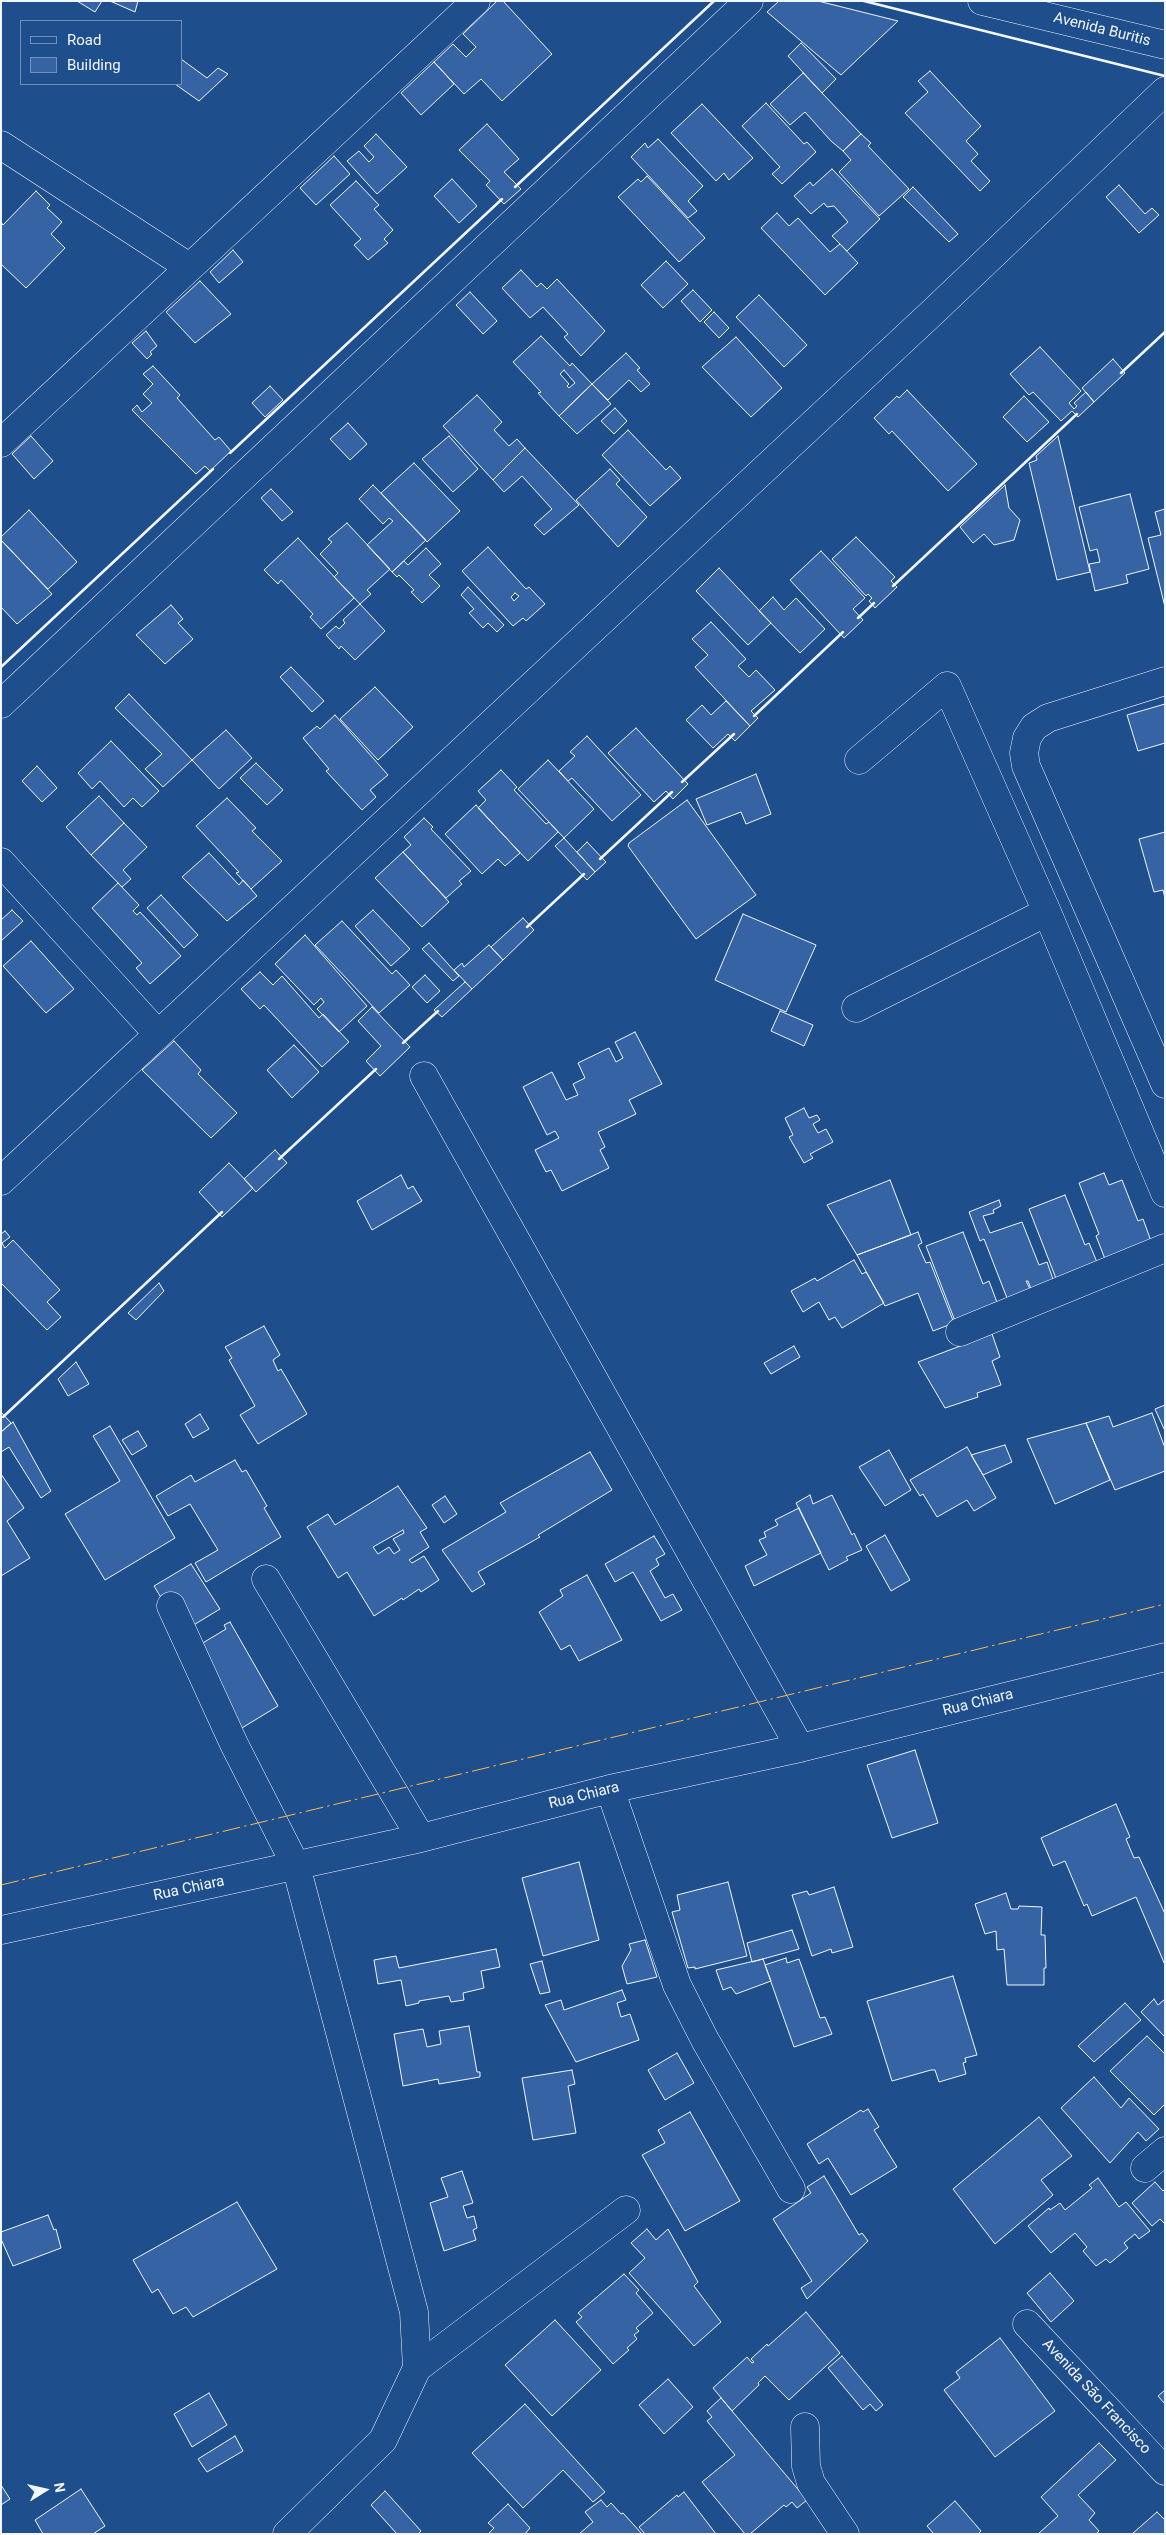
<!DOCTYPE html>
<html>
<head>
<meta charset="utf-8">
<style>
	body { margin:0 }
	#map { position:relative; width:1166px; height:2535px; overflow:hidden; background:#1f4e8c; font-family:Roboto,sans-serif }
	canvas { display:block }
	.frame { position:absolute; inset:0; border:2px solid #f2f6ff; pointer-events:none }
	.legend { position:absolute; left:20px; top:20px; width:162px; height:65px; box-sizing:border-box; background:#1f4e8c; border:1px solid #7391ba; margin:0; padding:6px 9px; list-style:none; font-size:15px; color:#f2f6ff }
	.legend li { display:flex; align-items:center; gap:10px; height:25px }
	.legend b { width:25px; border:1px solid #7391ba }
	.north { position:absolute; left:20px; top:2465px; width:50px; height:50px; -webkit-text-stroke:4px #1f4e8c; paint-order:stroke; rotate:80deg; font-size:14px; font-weight:700; line-height:20px; text-align:center; color:#f2f6ff }
	.north::after { content:''; display:block; margin:auto; width:18px; height:22px; background:#f2f6ff; clip-path:polygon(50% 0,100% 100%,50% 72%,0 100%) }
</style>
</head>
<body>
<div id="map">
<canvas width="1166" height="2535"></canvas>
<div class="frame"></div>
<ul class="legend">
<li><b style="height:6px;background:#1f4e8c"></b>Road</li>
<li><b style="height:14px;background:#3563a3"></b>Building</li>
</ul>
<div class="north">N</div>
</div>
<script>
const ctx = document.querySelector('canvas').getContext('2d');
ctx.lineJoin = 'round';
function paint(path, color) { ctx.fillStyle = color; ctx.fill(path, 'evenodd'); }
const toPath = rows => new Path2D(rows.map(r => 'M' + r).join(''));
function trace(path, color, width, dash) { ctx.strokeStyle = color; ctx.lineWidth = width; ctx.lineCap = dash ? 'butt' : 'round'; ctx.setLineDash(dash || []); ctx.stroke(path); }
function label(font, color, halo, rows, align = 'center') {
  ctx.font = font + ' Roboto,sans-serif'; ctx.lineWidth = 4; ctx.setLineDash([]); ctx.textBaseline = 'middle'; ctx.strokeStyle = halo; ctx.fillStyle = color; for (const [text, x, y, turn = 0] of rows) {
    ctx.save(); ctx.translate(x, y); ctx.rotate((+turn || 0) * Math.PI / 180); ctx.textAlign = isNaN(turn) ? turn : align; if (halo) ctx.strokeText(text, 0, 0); ctx.fillText(text, 0, 0); ctx.restore();
  }
}
const building = toPath([
	[77,1,102,1,95,12,77,1],
	[110,1,138,1,135,12,110,1],
	[497,1,503,1,552,54,502,101,481,79,464,94,434,62,453,44,466,57,476,47,463,34,497,1],
	[779,1,818,1,898,21,841,75,767,12,779,1],
	[801,43,836,79,822,93,788,56,801,43],
	[181,59,207,78,218,68,228,74,199,101,175,84,181,84,181,59],
	[434,62,454,84,421,115,401,93,434,62],
	[930,71,981,126,966,141,978,154,971,161,990,181,980,191,905,113,928,92,918,81,930,71],
	[803,73,861,134,843,151,831,141,805,112,790,125,770,104,803,73],
	[766,103,804,144,807,142,816,152,782,184,772,174,780,167,742,126,766,103],
	[702,104,753,158,729,180,724,173,716,181,671,133,702,104],
	[487,124,519,159,504,172,521,189,504,204,486,185,490,181,459,150,487,124],
	[376,134,407,167,377,194,347,161,359,151,369,162,374,157,364,146,376,134],
	[861,134,871,143,868,146,909,189,879,216,839,172,851,160,843,151,861,134],
	[658,139,703,186,688,201,697,211,688,218,631,157,645,143,648,148,658,139],
	[334,156,350,174,316,205,300,188,334,156],
	[832,169,880,219,847,251,832,236,848,222,834,206,827,207,824,203,811,214,794,196,810,182,813,186,832,169],
	[647,176,705,238,679,262,618,197,638,179,641,182,647,176],
	[452,179,477,206,459,223,434,196,452,179],
	[356,181,379,205,374,209,393,230,384,239,388,243,368,260,354,245,361,239,330,205,356,181],
	[1119,185,1145,214,1152,208,1159,215,1139,233,1106,197,1119,185],
	[913,187,958,234,949,242,903,197,913,187],
	[36,191,50,205,47,208,62,222,51,234,65,248,26,288,1,264,1,222,3,225,36,191],
	[777,213,789,226,798,218,830,252,840,244,858,263,825,295,761,228,777,213],
	[233,250,243,262,219,283,210,272,233,250],
	[666,261,688,284,663,308,641,285,666,261],
	[521,270,537,287,541,283,547,289,557,279,605,331,581,356,564,337,568,334,543,307,530,318,502,288,521,270],
	[200,281,231,314,195,343,166,312,200,281],
	[693,290,712,310,700,322,681,301,693,290],
	[470,292,497,321,483,334,456,305,470,292],
	[759,295,807,345,784,367,736,317,759,295],
	[714,312,729,328,719,338,704,322,714,312],
	[146,331,157,346,150,352,152,354,147,359,132,343,146,331],
	[541,336,570,366,572,363,592,384,559,416,538,393,541,392,513,362,541,336],
	[564,370,575,383,569,388,567,386,569,384,560,374,564,370],
	[736,337,782,388,751,417,702,367,736,337],
	[1040,347,1081,391,1069,403,1074,409,1077,406,1074,403,1086,392,1094,402,1078,417,1072,411,1061,421,1033,392,1029,395,1010,374,1040,347],
	[626,353,640,368,637,370,650,384,641,392,629,380,608,400,592,384,626,353],
	[1113,359,1125,373,1094,402,1082,388,1113,359],
	[153,366,180,395,177,398,215,440,219,437,231,451,210,471,205,466,196,474,132,410,137,405,142,412,152,403,143,394,153,384,143,374,153,366],
	[592,384,611,404,577,434,559,416,592,384],
	[270,386,283,400,265,417,252,403,270,386],
	[907,390,977,464,948,491,892,431,889,434,874,418,897,396,899,398,907,390],
	[477,395,502,422,494,430,509,446,517,439,525,448,493,480,443,426,477,395],
	[1024,396,1049,422,1027,442,1003,417,1024,396],
	[615,408,627,421,614,434,601,421,615,408],
	[348,423,367,444,350,460,330,439,348,423],
	[628,430,666,470,670,466,681,478,650,506,602,455,628,430],
	[31,436,53,461,34,479,12,454,31,436],
	[449,436,478,469,453,492,422,459,449,436],
	[1058,436,1090,572,1057,580,1029,463,1037,460,1036,456,1058,436],
	[525,448,579,505,544,535,534,525,552,509,522,476,504,492,493,480,525,448],
	[414,463,460,511,427,542,381,493,414,463],
	[610,469,620,480,616,484,647,517,618,547,576,500,610,469],
	[373,485,426,540,392,572,367,545,393,521,389,518,383,524,359,499,373,485],
	[1005,485,1009,508,1020,520,1014,540,994,545,984,534,973,543,960,527,1005,485],
	[271,489,293,512,282,521,261,498,271,489],
	[1130,494,1149,569,1126,575,1128,583,1095,591,1089,564,1100,562,1097,549,1090,551,1079,507,1130,494],
	[1165,509,1165,607,1148,538,1161,535,1155,512,1165,509],
	[29,510,77,562,48,589,1,540,1,537,29,510],
	[347,523,390,569,367,590,371,594,360,604,334,577,338,573,320,554,332,542,328,539,347,523],
	[856,537,895,577,891,581,897,587,875,608,869,601,872,598,868,594,866,596,832,559,856,537],
	[298,538,354,598,321,629,310,617,313,614,281,580,278,584,264,570,298,538],
	[1,540,52,594,17,624,1,607,1,540],
	[488,547,526,589,529,587,545,604,526,621,523,618,513,626,462,571,488,547],
	[515,593,519,596,514,601,511,597,515,593],
	[426,548,441,564,429,575,440,586,422,603,411,592,414,590,399,575,397,577,392,572,404,561,408,565,426,548],
	[821,551,865,598,853,609,863,620,844,638,790,580,821,551],
	[719,568,771,623,748,645,696,591,719,568],
	[468,587,504,625,497,632,488,623,483,628,469,613,474,609,461,595,468,587],
	[773,597,784,610,796,598,825,629,800,653,759,611,773,597],
	[360,604,385,631,355,660,341,646,339,649,326,635,336,626,339,629,345,623,343,620,360,604],
	[171,605,183,619,178,623,193,639,165,664,136,635,171,605],
	[711,622,746,659,738,666,749,677,756,670,775,690,751,711,758,718,750,726,695,667,708,655,692,639,711,622],
	[291,667,324,701,312,712,280,677,291,667],
	[375,687,413,727,378,760,340,719,375,687],
	[129,694,192,760,163,787,145,769,162,754,115,708,129,694],
	[726,701,750,726,735,741,728,734,713,748,686,720,702,705,711,715,726,701],
	[1165,704,1165,743,1138,751,1127,715,1165,704],
	[335,715,388,775,370,790,376,797,362,810,326,771,329,769,303,738,317,726,320,729,335,715],
	[636,728,688,784,673,799,666,791,654,802,608,753,636,728],
	[226,730,252,758,219,789,192,760,226,730],
	[587,736,641,795,612,821,572,778,568,781,559,771,575,756,570,752,587,736],
	[111,741,159,791,142,807,133,798,124,807,100,781,92,789,78,773,111,741],
	[548,760,594,809,564,838,518,789,548,760],
	[256,763,283,790,267,805,240,778,256,763],
	[37,766,57,788,42,802,22,781,37,766],
	[501,770,517,787,514,790,546,824,549,822,558,832,528,861,478,808,486,800,478,791,501,770],
	[756,774,771,814,746,824,741,812,707,825,696,799,756,774],
	[99,796,124,823,91,855,66,827,99,796],
	[227,798,256,828,252,831,282,861,251,889,236,873,239,872,196,826,227,798],
	[687,800,756,895,696,939,628,846,629,843,687,800],
	[476,805,520,853,505,866,498,859,482,874,445,834,476,805],
	[424,818,433,827,431,829,471,871,459,881,462,884,446,898,403,852,411,845,404,837,424,818],
	[124,823,147,847,123,870,131,879,122,887,91,855,124,823],
	[1165,832,1165,898,1163,890,1154,892,1139,839,1165,832],
	[564,838,595,872,587,880,555,846,564,838],
	[587,842,606,862,595,872,577,852,587,842],
	[403,852,449,902,422,927,375,878,403,852],
	[209,853,239,885,243,880,257,896,227,921,182,877,209,853],
	[118,883,139,905,133,911,137,915,140,912,181,956,150,984,136,968,142,963,92,908,118,883],
	[161,895,198,935,184,948,147,908,161,895],
	[12,910,23,921,1,941,1,920,12,910],
	[373,910,410,949,391,966,355,926,373,910],
	[743,914,816,945,786,1012,715,980,743,914],
	[523,918,534,930,503,960,491,947,523,918],
	[342,921,392,974,396,970,410,985,379,1013,315,945,342,921],
	[305,935,367,1006,339,1032,317,1009,324,1002,321,998,314,1005,275,964,305,935],
	[31,941,74,989,46,1013,3,966,31,941],
	[429,943,459,976,453,981,422,949,429,943],
	[489,945,503,960,472,989,454,970,462,963,464,967,489,945],
	[260,972,273,985,282,976,319,1018,323,1014,349,1042,322,1067,264,1005,260,1009,241,989,260,972],
	[425,975,440,991,427,1003,412,987,425,975],
	[465,982,472,989,442,1017,434,1010,465,982],
	[372,1007,410,1047,380,1076,366,1061,381,1046,358,1021,372,1007],
	[780,1011,813,1025,804,1046,771,1031,780,1011],
	[635,1032,662,1084,629,1100,636,1114,598,1132,605,1147,600,1150,609,1168,562,1191,551,1170,546,1172,535,1150,559,1138,555,1131,547,1135,523,1087,552,1072,566,1100,578,1095,573,1084,585,1078,578,1063,609,1048,616,1062,623,1058,615,1042,635,1032],
	[174,1041,201,1070,198,1074,237,1113,211,1138,142,1070,174,1041],
	[294,1045,319,1072,292,1098,267,1070,294,1045],
	[804,1108,809,1118,817,1115,820,1120,813,1124,818,1133,826,1129,833,1142,810,1154,813,1158,804,1163,789,1137,793,1135,785,1118,804,1108],
	[275,1150,287,1163,256,1192,244,1179,275,1150],
	[229,1163,253,1188,222,1217,199,1192,229,1163],
	[1104,1173,1109,1185,1122,1180,1138,1221,1143,1219,1151,1241,1105,1259,1096,1236,1099,1234,1079,1183,1104,1173],
	[401,1175,408,1189,413,1186,422,1201,372,1230,357,1201,401,1175],
	[890,1180,911,1235,857,1255,827,1205,890,1180],
	[1065,1195,1085,1245,1089,1243,1099,1267,1057,1281,1029,1209,1065,1195],
	[999,1200,1001,1206,993,1210,994,1213,983,1216,990,1233,1022,1222,1039,1265,1047,1262,1055,1285,1033,1294,1028,1281,1026,1281,1030,1289,1007,1298,984,1239,980,1241,969,1212,999,1200],
	[5,1231,10,1237,2,1243,3,1245,5,1248,13,1240,60,1290,47,1302,61,1317,47,1330,1,1283,1,1234,5,1231],
	[918,1232,922,1243,918,1245,926,1263,930,1262,954,1323,933,1331,918,1293,885,1306,857,1255,918,1232],
	[963,1232,983,1284,989,1281,998,1305,955,1321,926,1246,963,1232],
	[854,1260,862,1274,866,1272,884,1303,842,1328,835,1317,829,1320,819,1302,803,1312,791,1291,815,1278,817,1281,854,1260],
	[159,1283,164,1291,136,1320,128,1313,159,1283],
	[264,1326,280,1355,273,1360,276,1367,278,1371,281,1369,307,1414,258,1444,240,1415,255,1406,229,1360,232,1358,225,1347,264,1326],
	[992,1334,1000,1357,992,1361,1001,1385,977,1393,978,1397,945,1408,918,1362,992,1334],
	[794,1346,800,1357,771,1374,764,1363,794,1346],
	[76,1362,89,1384,68,1396,58,1379,76,1362],
	[1165,1405,1165,1431,1155,1409,1165,1405],
	[1,1412,11,1423,1,1432,1,1412],
	[1152,1413,1165,1448,1165,1471,1115,1490,1086,1423,1109,1416,1113,1427,1152,1413],
	[200,1414,209,1429,193,1438,185,1424,200,1414],
	[13,1422,51,1491,41,1498,9,1447,1,1452,1,1432,13,1422],
	[1086,1423,1110,1480,1055,1504,1027,1439,1086,1423],
	[110,1426,175,1538,105,1580,65,1514,120,1481,93,1436,110,1426],
	[138,1431,147,1446,132,1455,122,1440,138,1431],
	[1005,1445,1012,1462,983,1475,971,1455,1005,1445],
	[967,1447,996,1498,974,1511,967,1500,937,1517,923,1494,920,1496,910,1480,967,1447],
	[889,1450,911,1490,885,1506,859,1467,889,1450],
	[590,1452,612,1490,538,1535,540,1537,478,1572,485,1584,472,1592,442,1550,506,1512,500,1503,590,1452],
	[235,1460,242,1472,246,1470,267,1506,264,1508,281,1537,206,1582,195,1563,218,1550,190,1504,168,1516,156,1496,191,1475,195,1482,235,1460],
	[1,1474,24,1508,7,1521,30,1558,1,1576,1,1474],
	[398,1486,427,1528,420,1532,429,1547,409,1560,412,1563,424,1556,439,1580,421,1592,419,1589,403,1600,402,1598,374,1616,347,1572,338,1578,307,1527,328,1514,335,1525,398,1486],
	[403,1530,404,1533,393,1539,400,1550,394,1554,389,1547,378,1554,373,1547,403,1530],
	[810,1495,813,1504,832,1495,852,1535,854,1533,862,1550,846,1557,848,1560,829,1570,796,1503,810,1495],
	[445,1496,457,1514,444,1523,432,1505,445,1496],
	[799,1508,821,1553,754,1586,745,1566,767,1555,759,1540,766,1537,764,1532,778,1525,775,1520,799,1508],
	[885,1535,910,1580,891,1591,866,1546,885,1535],
	[654,1536,665,1554,656,1559,659,1565,650,1571,665,1598,673,1594,682,1610,661,1621,633,1572,615,1582,605,1564,654,1536],
	[191,1564,220,1609,182,1632,154,1586,191,1564],
	[587,1575,622,1640,579,1661,570,1645,561,1650,539,1612,563,1596,560,1590,587,1575],
	[230,1622,278,1706,232,1734,186,1653,226,1629,224,1625,230,1622],
	[915,1750,938,1823,892,1838,867,1765,915,1750],
	[1116,1804,1130,1837,1126,1839,1134,1858,1139,1857,1165,1914,1165,1965,1136,1897,1092,1916,1087,1904,1084,1906,1065,1861,1053,1866,1041,1838,1116,1804],
	[579,1862,599,1940,543,1956,522,1878,579,1862],
	[728,1882,747,1956,695,1969,695,1967,688,1968,672,1912,680,1910,677,1895,728,1882],
	[834,1887,853,1947,832,1953,831,1949,812,1956,792,1895,807,1891,809,1895,834,1887],
	[1006,1893,1011,1909,1018,1909,1019,1906,1042,1907,1041,1935,1045,1935,1046,1968,1044,1968,1044,1985,1007,1985,1004,1949,997,1950,996,1931,985,1934,975,1904,1006,1893],
	[792,1930,799,1949,752,1962,747,1943,792,1930],
	[645,1940,657,1977,627,1984,622,1966,631,1950,629,1944,645,1940],
	[496,1949,500,1967,481,1971,484,1988,463,1993,464,2000,451,2002,449,1996,419,2001,419,2003,406,2006,401,1980,378,1984,374,1960,396,1956,399,1968,496,1949],
	[786,1958,787,1963,799,1959,820,2018,825,2017,832,2034,794,2047,765,1965,786,1958],
	[763,1959,771,1981,736,1994,731,1987,723,1990,716,1970,763,1959],
	[542,1961,550,1992,540,1994,530,1964,542,1961],
	[953,1976,977,2055,965,2058,966,2062,963,2063,966,2074,939,2082,935,2070,931,2070,892,2081,867,2001,953,1976],
	[622,1990,626,2000,617,2003,621,2017,630,2014,639,2040,576,2062,545,2005,561,2000,564,2010,622,1990],
	[1154,1999,1158,2005,1165,1999,1165,2037,1141,2012,1154,1999],
	[1125,2003,1141,2020,1094,2062,1078,2046,1125,2003],
	[469,2026,477,2072,480,2072,480,2077,439,2084,438,2079,403,2086,394,2034,423,2029,427,2047,441,2044,439,2031,469,2026],
	[1147,2036,1165,2054,1165,2104,1154,2115,1110,2071,1147,2036],
	[677,2053,694,2083,665,2100,648,2070,677,2053],
	[572,2070,575,2084,568,2086,576,2133,533,2140,522,2078,572,2070],
	[1094,2077,1121,2108,1129,2098,1159,2129,1146,2141,1138,2132,1110,2163,1061,2108,1094,2077],
	[868,2109,879,2127,874,2130,897,2167,851,2195,828,2158,819,2164,807,2144,861,2110,863,2112,868,2109],
	[690,2112,740,2201,685,2231,642,2155,665,2143,658,2130,690,2112],
	[1039,2117,1072,2156,1041,2180,1053,2195,995,2244,953,2189,1039,2117],
	[462,2171,473,2203,463,2206,467,2218,474,2216,477,2228,473,2230,476,2240,444,2251,430,2203,448,2197,441,2178,462,2171],
	[824,2176,859,2235,862,2233,868,2241,807,2299,801,2288,812,2281,773,2219,811,2193,807,2187,824,2176],
	[1098,2178,1119,2207,1126,2202,1150,2231,1139,2239,1135,2234,1124,2243,1128,2248,1110,2263,1106,2259,1096,2266,1083,2251,1087,2247,1075,2233,1051,2253,1028,2226,1049,2208,1050,2210,1060,2203,1065,2210,1092,2188,1089,2185,1098,2178],
	[1155,2182,1163,2191,1165,2189,1165,2224,1160,2219,1152,2226,1132,2203,1155,2182],
	[237,2202,277,2269,193,2317,186,2307,173,2314,158,2289,152,2293,133,2260,237,2202],
	[48,2215,54,2230,56,2229,61,2248,13,2266,1,2239,1,2232,48,2215],
	[647,2229,656,2240,668,2229,698,2282,694,2286,721,2322,694,2346,629,2273,645,2258,631,2243,647,2229],
	[1050,2273,1074,2301,1051,2322,1027,2293,1050,2273],
	[624,2274,639,2290,636,2293,653,2313,636,2328,639,2331,634,2335,637,2339,627,2348,629,2350,613,2364,576,2322,582,2317,578,2313,624,2274],
	[806,2312,840,2353,789,2400,765,2376,758,2383,759,2385,732,2411,713,2388,747,2357,752,2363,754,2362,751,2359,767,2344,768,2346,806,2312],
	[555,2320,601,2370,552,2416,505,2365,555,2320],
	[1000,2338,1055,2411,995,2457,944,2390,960,2378,956,2372,1000,2338],
	[842,2356,883,2405,876,2411,870,2404,863,2410,828,2368,842,2356],
	[668,2379,693,2407,664,2434,639,2405,668,2379],
	[1165,2390,1165,2404,1158,2396,1165,2390],
	[209,2393,227,2425,192,2447,174,2414,209,2393],
	[721,2398,807,2500,797,2508,792,2502,786,2507,784,2505,750,2534,745,2534,702,2482,735,2455,707,2421,712,2417,707,2411,721,2398],
	[525,2404,605,2492,593,2502,563,2470,523,2508,472,2453,525,2404],
	[235,2436,243,2451,207,2472,198,2459,235,2436],
	[1099,2443,1116,2460,1078,2495,1095,2513,1089,2520,1099,2531,1096,2534,1038,2534,1058,2516,1041,2497,1099,2443],
	[1,2485,10,2499,1,2505,1,2485],
	[81,2489,105,2526,93,2534,43,2534,35,2520,81,2489],
	[385,2491,421,2531,418,2534,397,2534,371,2505,385,2491],
	[684,2492,716,2534,645,2534,639,2527,677,2495,678,2497,684,2492],
	[601,2500,607,2507,611,2503,621,2514,623,2513,642,2534,579,2534,593,2522,585,2512,601,2500],
	[955,2501,981,2531,978,2534,934,2534,927,2526,955,2501],
	[508,2504,530,2528,525,2534,488,2534,494,2528,488,2523,508,2504],
	[1157,2512,1165,2520,1165,2534,1132,2534,1157,2512]
]);
const minor = toPath([
	[982,1,1165,45],
	[1,145,189,267],
	[1,443,476,1],
	[1165,681,1048,718,1034,727,1027,738,1024,753,1026,766,1165,1084],
	[1,704,749,1],
	[859,760,947,686,1047,912,1165,1193],
	[1,862,158,1034],
	[856,1008,1047,912],
	[424,1076,800,1748],
	[1,1181,935,310,1165,91],
	[960,1332,1165,1248],
	[266,1579,421,1838],
	[171,1606,234,1744,296,1866,414,2312,417,2368,383,2440,287,2534],
	[610,1789,677,1985,705,2040,791,2189],
	[1,1930,421,1838,610,1789,800,1748,1165,1657],
	[1145,2168,1165,2151],
	[1027,2324,1165,2471],
	[417,2368,626,2210],
	[805,2427,806,2466,811,2483,845,2534]
]);
const wall = toPath([
	[864,1,1165,76],
	[515,187,714,1],
	[1121,373,1165,332],
	[230,453,502,199],
	[893,586,1077,414],
	[858,618,874,603],
	[1,667,213,469],
	[754,716,843,632],
	[682,782,734,734],
	[600,859,672,792],
	[527,927,584,874],
	[403,1043,438,1011],
	[279,1159,376,1069],
	[3,1417,222,1212]
]);
const power = toPath([
	[1,1885,1165,1604]
]);
const streetNames = [
	["Avenida Buritis",1102,30,14],
	["Rua Chiara",978,1703,-14],
	["Rua Chiara",584,1796,-14],
	["Rua Chiara",189,1889,-12],
	["Avenida São Francisco",1096,2397,47]
];
paint(building, '#3563a3');
trace(building, '#f2f6ff', 1);
trace(minor, '#f2f6ff', 29);
trace(minor, '#1f4e8c', 28);
trace(wall, '#f2f6ff', 2.5);
trace(power, '#ffb74d', 1, [18, 4, 2.5, 4]);
label('15px', '#f2f6ff', '#1f4e8c', streetNames);
</script>
</body>
</html>
